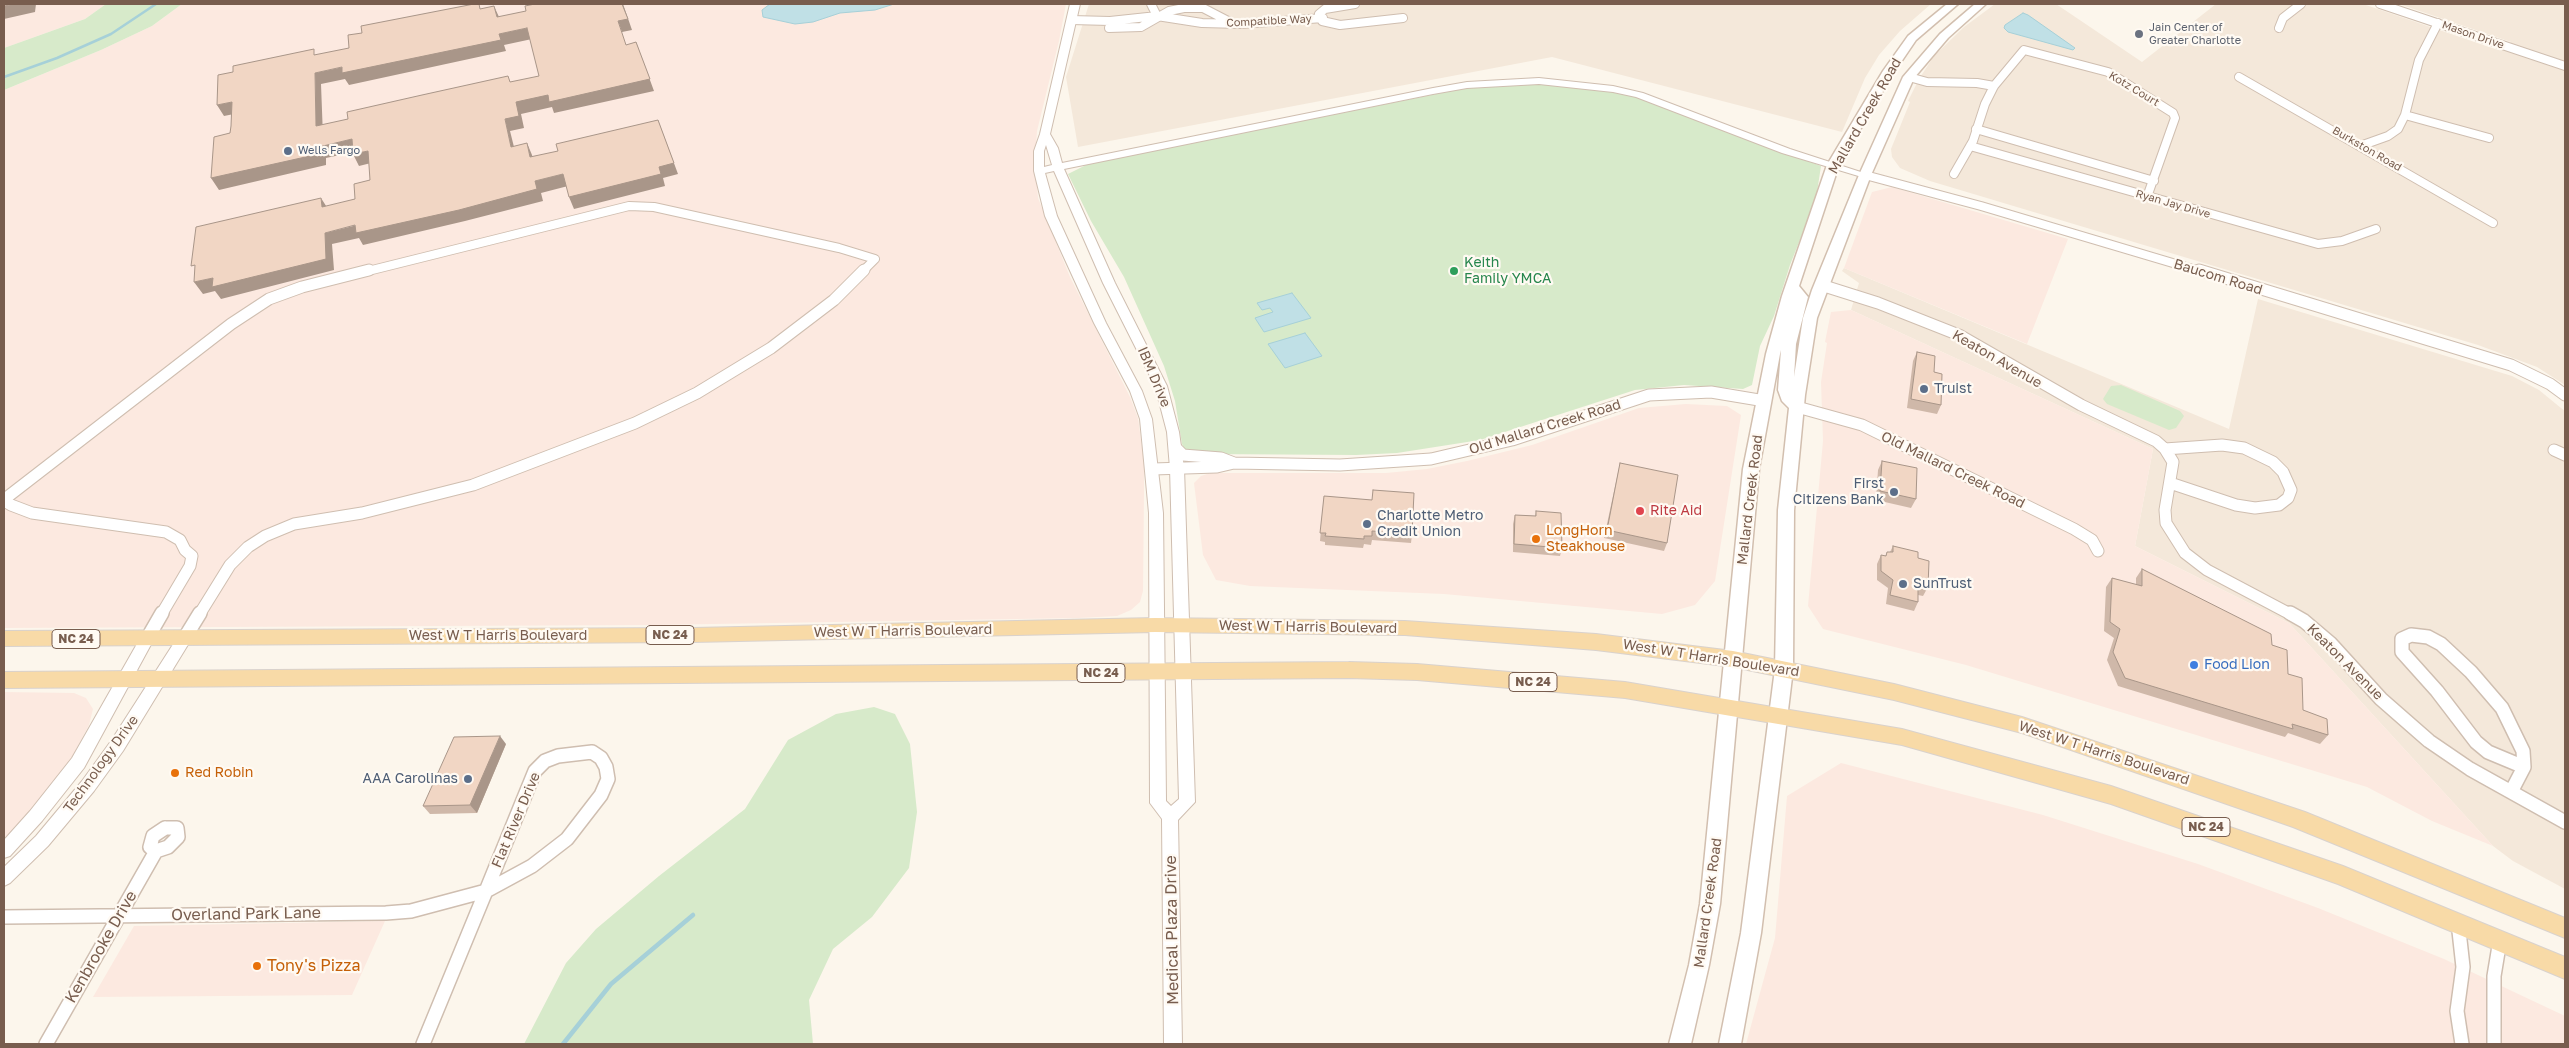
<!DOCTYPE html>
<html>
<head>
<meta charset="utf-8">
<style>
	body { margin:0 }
	#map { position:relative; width:2569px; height:1048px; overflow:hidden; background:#fcf6ec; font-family:"Golos Text",sans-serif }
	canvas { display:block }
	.frame { position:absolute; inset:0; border:5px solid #785d4e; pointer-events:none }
</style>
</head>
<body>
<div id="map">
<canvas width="2569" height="1048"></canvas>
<div class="frame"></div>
</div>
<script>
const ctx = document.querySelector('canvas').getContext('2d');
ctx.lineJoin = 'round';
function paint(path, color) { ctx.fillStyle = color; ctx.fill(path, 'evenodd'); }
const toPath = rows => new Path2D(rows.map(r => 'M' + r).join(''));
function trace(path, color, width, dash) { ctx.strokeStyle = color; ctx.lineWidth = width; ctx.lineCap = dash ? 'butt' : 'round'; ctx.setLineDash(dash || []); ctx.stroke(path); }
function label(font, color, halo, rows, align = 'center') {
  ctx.font = font + ' "Golos Text",sans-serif'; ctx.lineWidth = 4.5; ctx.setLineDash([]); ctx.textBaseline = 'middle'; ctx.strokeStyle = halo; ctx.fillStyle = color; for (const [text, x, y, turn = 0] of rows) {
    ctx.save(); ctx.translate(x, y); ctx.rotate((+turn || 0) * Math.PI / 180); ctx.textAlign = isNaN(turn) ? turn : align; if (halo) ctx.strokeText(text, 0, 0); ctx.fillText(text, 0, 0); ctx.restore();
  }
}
const residential = toPath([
	[1089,4,1931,4,1900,31,1879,55,1865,78,1842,132,1552,57,1078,147,1066,77],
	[1995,4,2056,4,2142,62,2216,4,2363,4,2498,50,2511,42,2399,4,2565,4,2565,385,2537,367,2478,345,1930,181,1900,168,1892,157,1891,149,1910,102,1908,101,1919,79,1934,56,1964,27],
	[1844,268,2229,429,2258,299,2512,376,2539,390,2561,408,2565,411,2565,889,2513,861,2493,846,2289,623,2135,546,2153,449,1851,310,1859,283,1842,271]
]);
const commercial = toPath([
	[4,4,106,4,85,19,4,48],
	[182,4,1066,4,1059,41,1037,131,1035,162,1038,198,1070,277,1130,397,1138,418,1144,462,1144,492,1143,591,1140,602,1131,610,1117,616,1078,618,652,625,4,628,4,90,101,50,152,26],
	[1892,187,2068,239,2027,344,1844,268,1872,192],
	[1851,310,2153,449,2135,546,2289,623,2493,846,2432,821,2367,787,1966,665,1823,629,1808,606,1823,441,1821,382,1827,343,1825,342,1831,312],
	[1686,404,1727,406,1741,415,1715,581,1695,605,1662,614,1444,594,1250,586,1216,580,1203,555,1194,483,1201,476,1210,473,1386,473,1427,469,1467,461,1532,445,1639,408],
	[4,692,74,693,86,698,93,709,89,725,69,763,35,809,4,842],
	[1841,763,2043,815,2198,864,2318,908,2444,959,2565,1016,2565,1044,1746,1044,1775,938,1787,796],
	[385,921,352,995,93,997,134,926]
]);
const green = toPath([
	[106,4,182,4,152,26,101,50,4,90,4,48,85,19],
	[1540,83,1596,88,1641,98,1821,166,1816,199,1790,265,1774,316,1760,346,1752,385,1743,389,1684,385,1635,390,1480,440,1397,453,1356,455,1203,454,1185,450,1182,444,1175,401,1164,366,1124,277,1091,221,1068,174,1088,164,1466,88],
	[2121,385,2180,411,2184,416,2176,428,2169,430,2107,404,2103,399,2111,386],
	[874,707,895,714,910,744,917,812,909,868,872,917,833,949,809,1000,813,1044,524,1044,566,963,596,929,659,876,745,809,788,740,836,714]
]);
const water = toPath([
	[770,4,894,4,875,10,840,13,813,22,795,24,763,17,762,10,770,4],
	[2023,13,2028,15,2075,48,2073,50,2008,32,2004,28,2005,25,2023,13],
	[1292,293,1311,318,1264,332,1255,318,1273,312,1270,308,1262,310,1257,303,1292,293],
	[1305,333,1322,356,1285,368,1268,344,1305,333]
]);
const streamFar1 = toPath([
	[4,77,57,58,111,34,156,4]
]);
const stream = toPath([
	[563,1044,611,984,693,915]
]);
const minorFar2 = toPath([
	[1151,4,1157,16],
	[1355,4,1325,9,1319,14,1322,21,1340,25,1403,18],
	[2380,4,2565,66],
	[1071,20,1110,21,1157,16,1202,23,1241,24,1323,18],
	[1109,28,1141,27,1169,11,1184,8,1203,8,1230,22],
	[2279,28,2283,18,2301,4],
	[1909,77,1927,82,1977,83,1994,86],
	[2239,77,2493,223],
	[2405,115,2489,138],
	[1976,129,2154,181],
	[1970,146,2318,244,2342,241,2376,229],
	[2360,146,2388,136,2398,129,2405,115,2419,60,2438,23],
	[1954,174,1973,141,1985,104,1994,86,2024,50,2108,72,2173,113,2175,118,2147,197],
	[1865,175,1981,206,2203,272],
	[364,272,629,206,654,207,839,248,875,259,862,272]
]);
const minorFar1 = toPath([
	[2199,270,2511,365,2550,384,2565,395],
	[1821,285,1878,303,1959,335,2081,405,2156,441,2165,449,2173,462,2165,510,2166,523,2185,553,2207,570,2292,615],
	[1797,407,1862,425,2074,529,2092,540,2098,551],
	[1175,447,1183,455,1221,458,1234,463],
	[2165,449,2222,445,2244,448,2273,462,2283,472,2291,490,2288,498,2279,505,2255,508,2236,505,2170,483],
	[2554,450,2565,455],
	[1153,469,1217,467,1234,463,1340,465,1431,459,1512,440,1649,395,1711,392,1765,401],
	[161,615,190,566,192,556,185,550,180,540,166,532,32,513,11,505,6,502,6,498,231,324,269,299,302,287,369,270],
	[199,615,230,565,248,547,265,536,294,524,362,513,473,485,635,423,697,393,771,348,834,300,864,270]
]);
const minor = toPath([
	[2290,613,2304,621,2330,643,2381,699,2429,741,2470,769,2565,822],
	[2411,635,2428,637,2441,644,2471,672,2502,708,2523,751,2524,767,2488,752,2476,742,2437,691,2402,652,2402,639,2411,635],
	[147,639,162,613],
	[184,639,200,613],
	[592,752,601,758,606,767,608,779,601,795,567,839,532,866,486,891,535,771,545,761,558,756,592,752],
	[2511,792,2524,767],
	[165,828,177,828,178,837,168,847,156,851,150,847,153,836,165,828],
	[4,917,386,913,411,911,486,891],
	[2458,922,2463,967,2457,1011,2462,1044],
	[46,1044,156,851],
	[423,1044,486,891],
	[2494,1044,2494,976,2500,940]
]);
const tertiary = toPath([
	[1070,4,1080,4,1050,134,1058,148,1062,163,1433,88,1467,82,1539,78,1613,86,1643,93,1790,149,1870,175,1865,178,1782,153,1636,97,1613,92,1539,84,1467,88,1433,94,1064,169,1115,283,1167,386,1179,432,1184,468,1195,802,1178,820,1182,1044,1164,1044,1162,819,1150,803,1149,513,1140,419,1130,391,1094,323,1045,216,1034,171,1034,151,1040,134,1070,4],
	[1046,145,1052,165,1044,167,1044,151,1046,145],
	[1054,171,1103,283,1155,386,1167,432,1170,468,1179,799,1171,806,1166,801,1163,513,1152,419,1142,391,1106,323,1057,216,1045,173,1054,171],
	[147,633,152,635,154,639,84,768,42,821,10,856,4,858,4,840,30,811,72,758,142,635,147,633],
	[184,633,189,635,191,639,189,643,123,751,94,791,48,846,10,883,4,886,4,867,36,836,82,781,111,741,179,635,184,633]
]);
const secondary = toPath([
	[1947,4,1958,4,1916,40,1895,71,1839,165,1799,286,1808,297,1796,344,1794,377,1803,318,1812,290,1859,175,1903,77,1940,34,1975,4,1986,4,1948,38,1914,78,1871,175,1817,318,1805,395,1794,510,1793,669,1761,933,1741,1044,1719,1044,1741,933,1775,669,1778,510,1789,408,1782,401,1778,390,1781,350,1780,354,1759,469,1720,904,1709,965,1691,1044,1669,1044,1689,965,1700,904,1743,469,1766,354,1782,296,1827,165,1883,71,1908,36,1947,4]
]);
const primary = toPath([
	[1155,618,1405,621,1596,634,1733,651,1894,684,2022,717,2305,812,2565,918,2565,938,2293,827,2022,733,1894,700,1733,667,1596,650,1405,635,1155,632,693,642,4,646,4,631,693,628,1155,618],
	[1349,662,1417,664,1625,682,1902,729,2111,786,2343,866,2565,957,2565,979,2338,884,2111,804,1902,745,1625,698,1417,680,1349,678,4,688,4,672,1349,662]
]);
const wall = toPath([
	[1917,352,1934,372,1941,405,1937,414,1907,408,1913,361],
	[1882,461,1916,499,1911,508,1876,500,1878,470],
	[1620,463,1667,543,1664,551,1604,538],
	[1324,496,1412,534,1411,543,1372,540,1371,545,1364,544,1363,548,1325,545,1325,542,1320,541],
	[1536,511,1562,548,1560,556,1513,552,1513,524,1515,515,1535,516],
	[1893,546,1918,558,1928,587,1923,596,1918,595,1918,602,1914,611,1886,604,1888,588,1877,580,1877,564,1881,555,1885,556,1890,552],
	[2142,569,2272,645,2288,674,2303,710,2328,735,2320,744,2288,733,2285,737,2118,686,2107,660,2114,638,2104,631,2106,587,2112,578,2136,585,2136,578],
	[506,744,477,813,430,814,423,806]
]);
const shadedWall = toPath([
	[16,4,36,4,35,12,4,19,4,6],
	[623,4,632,30,622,32,618,21],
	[494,6,499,17,497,17],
	[527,28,532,39,504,45,506,51,349,85,345,79,321,84,323,137,316,126,315,73],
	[636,42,654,91,554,113,552,107,521,114,524,128,510,131,515,151,511,147,505,119,516,102],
	[232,102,239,113,224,116,217,105],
	[658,120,678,174,663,178,665,186,574,209,569,197],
	[352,139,358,151,326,158,326,165,219,190,211,178,319,147],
	[527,143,532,155,535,169,530,157],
	[368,151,375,162,359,166,353,154],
	[563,174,568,186,541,193,543,201,465,221,363,245,359,238,332,244,334,270,221,299,215,291,203,294,194,282,213,278,325,233],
	[321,198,328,209,322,207],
	[500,736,506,744,477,813,470,805]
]);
const building = toPath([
	[4,4,16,4,4,6,4,4],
	[474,4,479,4,480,9,494,6,497,17,526,11,525,6,535,4,622,4,628,19,618,21,626,45,636,42,650,79,549,102,548,95,516,102,519,116,505,119,511,147,527,143,530,157,558,151,556,144,658,120,674,163,659,167,661,174,569,197,563,174,535,181,537,189,459,210,356,233,355,225,325,233,326,259,212,287,213,278,194,282,195,265,191,266,196,227,321,198,322,207,355,199,354,184,370,180,368,151,353,154,352,139,319,147,319,154,211,178,214,137,230,133,231,126,232,102,217,105,218,75,233,72,233,66,314,49,314,55,349,48,348,35,362,33,361,26,474,4],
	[527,28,539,76,510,82,508,76,422,95,347,112,348,119,316,126,315,73,342,67,342,73,501,40,499,34,527,28],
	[1917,352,1935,356,1934,372,1942,374,1941,405,1911,399,1917,352],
	[1882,461,1917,468,1916,499,1880,491,1882,461],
	[1620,463,1678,475,1667,543,1607,530,1620,463],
	[1373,490,1414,493,1412,534,1372,531,1372,536,1364,536,1364,539,1325,536,1326,533,1320,533,1324,496,1372,500,1373,490],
	[1536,511,1561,513,1562,548,1514,544,1515,515,1536,516,1536,511],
	[1893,546,1918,552,1918,558,1929,561,1928,587,1918,585,1918,602,1890,595,1893,580,1881,571,1881,555,1886,556,1887,552,1893,552,1893,546],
	[2142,569,2271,634,2272,645,2287,650,2288,674,2302,678,2303,710,2327,719,2328,735,2292,724,2293,729,2125,678,2113,652,2120,629,2110,622,2112,578,2142,586,2142,569],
	[500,736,470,805,423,806,454,737,500,736]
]);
const markers = [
	[2139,34,5,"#6b7280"],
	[288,151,5,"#5c6f8a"],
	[1454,271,5,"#2e9e5b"],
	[1924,389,5,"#5c6f8a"],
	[1894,492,5,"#5c6f8a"],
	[1640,511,5,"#e0444e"],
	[1367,524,5,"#5c6f8a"],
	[1536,539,5,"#e8710a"],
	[1903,584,5,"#5c6f8a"],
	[2194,665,5,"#3f7fe0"],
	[175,773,5,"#e8710a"],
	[468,779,5,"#5c6f8a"],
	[257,966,5,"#e8710a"]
];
const farStreetnames = [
	["Compatible Way",1269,21,-3],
	["Mason Drive",2473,35,19],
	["Kotz Court",2134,89,31],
	["Burkston Road",2367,149,30],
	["Ryan Jay Drive",2173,204,16]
];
const farWorshipnames = [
	["Jain Center of",2149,28],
	["Greater Charlotte",2149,41]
];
const farServicenames = [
	["Wells Fargo",298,151]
];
const shields = [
	[670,635,48],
	[76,639,48],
	[1101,673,48],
	[1533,682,48],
	[2206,827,48]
];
const shieldNames = [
	["NC 24",670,635],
	["NC 24",76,639],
	["NC 24",1101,673],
	["NC 24",1533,682],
	["NC 24",2206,827]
];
const streetNames = [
	["Mallard Creek Road",1865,116,-60],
	["Baucom Road",2218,277,17],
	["Keaton Avenue",1997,359,30],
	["IBM Drive",1154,377,67],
	["Old Mallard Creek Road",1545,427,-17],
	["Old Mallard Creek Road",1953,470,26],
	["Mallard Creek Road",1750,500,-83],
	["West W T Harris Boulevard",1308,627,1],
	["West W T Harris Boulevard",903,631,-1],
	["West W T Harris Boulevard",498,636],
	["West W T Harris Boulevard",1711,658,9],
	["Keaton Avenue",2345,662,45],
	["West W T Harris Boulevard",2104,753,18],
	["Technology Drive",101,764,-54],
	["Flat River Drive",516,820,-67],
	["Mallard Creek Road",1708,903,-82]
];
const leisureNames = [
	["Keith",1464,263],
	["Family YMCA",1464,279]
];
const serviceNames = [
	["Truist",1934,389],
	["First",1884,484,"right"],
	["Citizens Bank",1884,500,"right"],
	["Charlotte Metro",1377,516],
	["Credit Union",1377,532],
	["SunTrust",1913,584],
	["AAA Carolinas",458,779,"right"]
];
const healthNames = [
	["Rite Aid",1650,511]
];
const foodNames = [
	["LongHorn",1546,531],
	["Steakhouse",1546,547],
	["Red Robin",185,773]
];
const shopNames = [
	["Food Lion",2204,665]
];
const nearStreetnames = [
	["Overland Park Lane",246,914,-1],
	["Medical Plaza Drive",1172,930,-91],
	["Kenbrooke Drive",101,947,-60]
];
const nearFoodnames = [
	["Tony's Pizza",267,966]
];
paint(residential, '#f4e8da');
paint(commercial, '#fce9e0');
paint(green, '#d7eaca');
paint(water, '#c0e0e6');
trace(water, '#a6d0d8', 1);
trace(streamFar1, '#a6d0d8', 2.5);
trace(stream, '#a6d0d8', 4.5);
trace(minorFar2, '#cfbeb0', 10);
trace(minorFar1, '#cfbeb0', 13);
trace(minor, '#cfbeb0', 16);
trace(tertiary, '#cfbeb0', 2);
trace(secondary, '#d2bfaf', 3);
trace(primary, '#d9d2cd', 2);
trace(minorFar2, '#fff', 8);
trace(minorFar1, '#fff', 11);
trace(minor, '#fff', 13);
paint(tertiary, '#fff');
paint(secondary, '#fff');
paint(primary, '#f8daa7');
paint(wall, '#cfb8a9');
paint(shadedWall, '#a99689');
paint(building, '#f1d6c4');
trace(building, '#a99689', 1);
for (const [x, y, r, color] of markers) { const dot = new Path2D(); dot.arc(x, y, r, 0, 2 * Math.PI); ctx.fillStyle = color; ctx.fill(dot); trace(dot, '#fffaf3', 2); }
label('11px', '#785d4e', '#fffaf3', farStreetnames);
label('11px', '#5b616d', '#fffaf3', farWorshipnames, 'left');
label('11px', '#4e5e75', '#fffaf3', farServicenames, 'left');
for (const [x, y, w] of shields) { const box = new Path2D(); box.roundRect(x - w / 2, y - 9.5, w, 19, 4); ctx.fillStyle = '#fffaf3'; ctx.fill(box); trace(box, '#785d4e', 1); }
label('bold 12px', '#785d4e', null, shieldNames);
label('14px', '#785d4e', '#fffaf3', streetNames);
label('14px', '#27864d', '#fffaf3', leisureNames, 'left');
label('14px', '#4e5e75', '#fffaf3', serviceNames, 'left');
label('14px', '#be3a42', '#fffaf3', healthNames, 'left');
label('14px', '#c56008', '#fffaf3', foodNames, 'left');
label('14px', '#366cbe', '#fffaf3', shopNames, 'left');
label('16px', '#785d4e', '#fffaf3', nearStreetnames);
label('16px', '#c56008', '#fffaf3', nearFoodnames, 'left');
</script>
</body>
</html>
